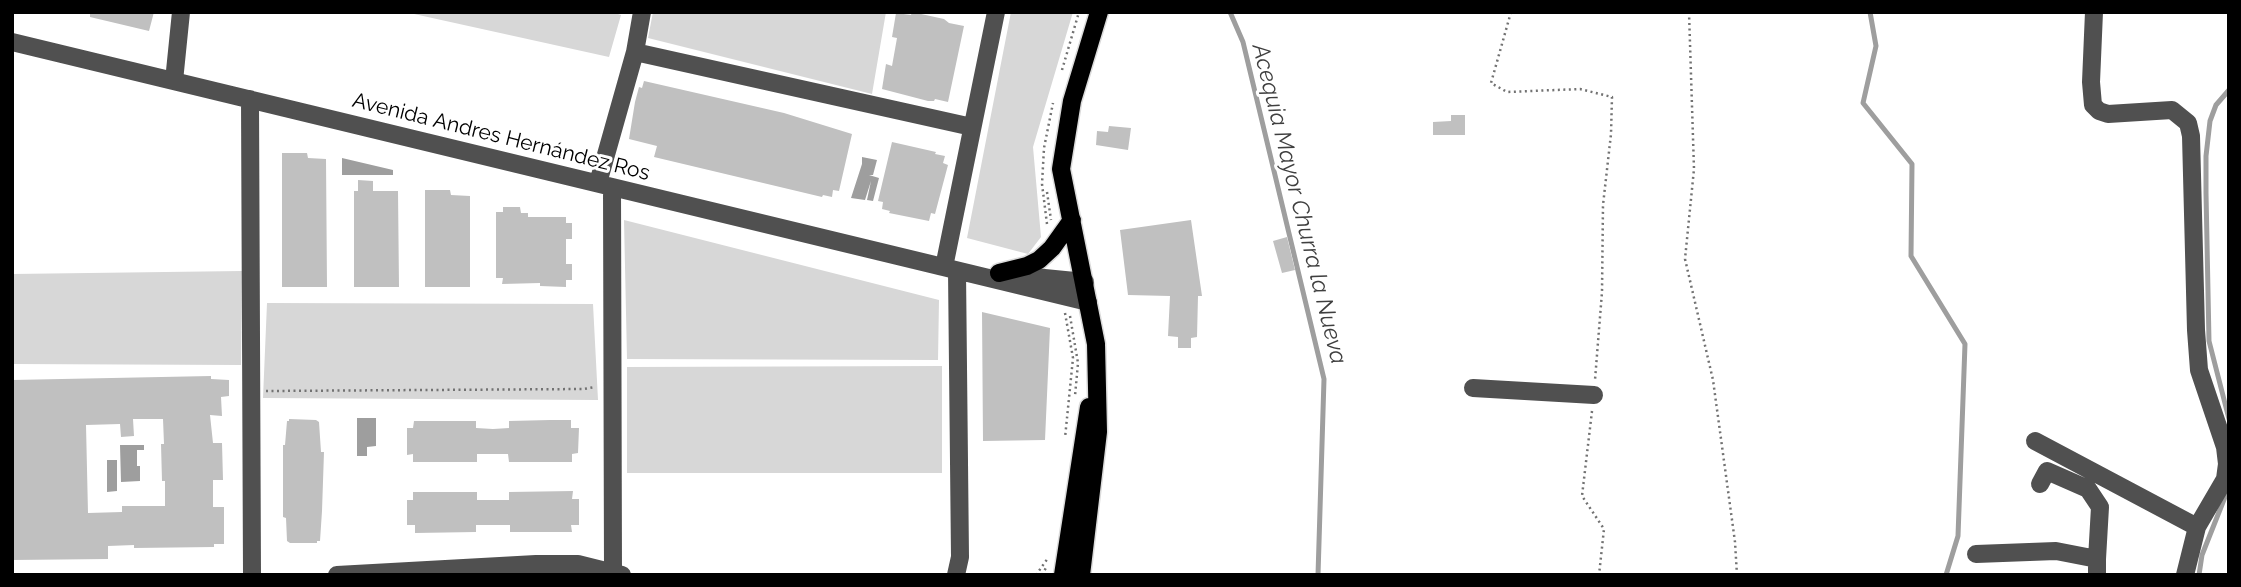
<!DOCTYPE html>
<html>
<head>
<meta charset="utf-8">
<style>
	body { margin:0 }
	#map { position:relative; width:2241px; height:587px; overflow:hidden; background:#fff; font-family:Raleway,sans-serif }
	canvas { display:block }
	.frame { position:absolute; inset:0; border:14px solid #000; pointer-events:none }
</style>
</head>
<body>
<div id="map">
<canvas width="2241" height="587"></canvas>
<div class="frame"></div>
</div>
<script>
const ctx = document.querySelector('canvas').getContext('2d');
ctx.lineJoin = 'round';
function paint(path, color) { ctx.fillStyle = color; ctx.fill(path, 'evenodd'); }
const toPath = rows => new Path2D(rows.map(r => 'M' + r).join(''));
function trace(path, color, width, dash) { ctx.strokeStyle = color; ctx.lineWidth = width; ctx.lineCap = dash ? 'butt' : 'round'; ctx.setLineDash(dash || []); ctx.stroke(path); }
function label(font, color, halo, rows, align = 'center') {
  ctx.font = font + ' Raleway,sans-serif'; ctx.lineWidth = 6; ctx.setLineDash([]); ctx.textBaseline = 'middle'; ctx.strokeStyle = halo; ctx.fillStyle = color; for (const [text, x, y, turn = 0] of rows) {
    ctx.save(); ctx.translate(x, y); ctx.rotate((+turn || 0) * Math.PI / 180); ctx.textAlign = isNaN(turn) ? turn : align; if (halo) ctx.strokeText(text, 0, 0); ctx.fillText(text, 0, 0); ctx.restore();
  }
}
const green = toPath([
	[405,12,612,12,621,15,609,57],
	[653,12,886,12,872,94,648,38],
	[1011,12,1073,12,1033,147,1041,237,1028,254,967,238],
	[624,220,939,300,938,360,627,359],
	[242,271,241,365,12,364,12,274],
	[267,303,593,304,598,400,263,398],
	[942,366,942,473,627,473,627,367]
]);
const water = toPath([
	[862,157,877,160,873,175,869,175,879,178,873,201,867,200,871,181,865,200,851,198,862,164],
	[342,158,393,170,393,175,342,175],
	[357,418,376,418,376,446,367,447,367,456,357,456],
	[120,445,144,445,144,450,137,450,137,466,140,466,140,481,121,482],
	[107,460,117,460,117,491,107,492]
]);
const stream = toPath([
	[1230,12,1243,42,1324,379,1318,575],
	[1870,12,1876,46,1863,103,1912,164,1911,256,1965,344,1958,536,1946,575],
	[2229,90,2216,105,2210,121,2206,156,2206,193,2209,341,2229,419],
	[2199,575,2202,555,2227,492]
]);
const building = toPath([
	[90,12,154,12,149,31,90,17],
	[912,12,944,19,949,23,964,26,948,102,935,99,934,101,928,101,882,89,886,64,892,66,897,38,892,37,896,13,911,15],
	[644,81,784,113,852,134,839,191,833,190,832,197,823,195,822,197,654,157,657,146,629,139,635,102,639,87,642,88],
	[1451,115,1465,115,1465,135,1433,135,1433,122,1451,121],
	[1109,126,1131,128,1128,150,1096,145,1097,131,1108,132],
	[892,142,936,152,935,154,945,156,943,163,948,165,935,214,931,213,929,221,889,213,890,211,882,209,883,202,878,201],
	[282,153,307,153,308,158,326,159,327,287,282,287],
	[358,180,373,181,373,191,398,191,399,287,354,287,354,191,358,191],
	[425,190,450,190,451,195,470,196,470,287,425,287],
	[503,207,520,207,521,213,528,213,528,217,566,217,566,223,572,223,572,239,566,239,566,264,572,264,572,280,566,280,566,287,540,286,540,283,502,284,503,278,496,278,496,212,503,212],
	[1191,220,1202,296,1198,296,1197,337,1191,338,1191,348,1178,348,1178,337,1168,336,1170,296,1128,295,1120,230],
	[1287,237,1295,270,1282,273,1273,241],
	[982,312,1050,328,1045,440,983,441],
	[211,376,211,379,229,380,229,396,221,397,222,416,210,415,213,443,222,443,223,480,213,480,213,507,224,507,224,544,214,544,214,547,134,548,134,545,108,546,108,559,12,560,12,380],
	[133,419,163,419,164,444,161,444,162,481,165,481,165,506,122,506,122,512,88,513,86,425,120,424,121,437,134,436],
	[289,419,316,420,319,422,321,452,324,452,322,511,320,541,317,541,317,543,290,543,287,541,286,518,283,517,283,445,285,445,287,421,289,421],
	[550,420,571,420,571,428,579,428,578,453,572,454,572,462,509,462,508,454,477,454,477,462,413,462,413,454,407,455,407,428,413,428,414,421,476,421,476,428,493,429,509,428,509,421],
	[573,491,572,499,579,499,579,525,571,525,572,532,510,532,510,525,476,525,476,532,415,533,415,525,407,525,407,500,413,500,413,492,477,492,477,500,509,500,509,492]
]);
const path = toPath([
	[1511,12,1491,83,1507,92,1580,89,1612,97,1611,134,1603,205,1602,292,1595,380],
	[1689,12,1694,169,1685,259,1713,380,1735,542,1737,575],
	[1062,70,1079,12],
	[1047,192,1051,220],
	[1047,224,1042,184,1044,148,1053,103],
	[1065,313,1073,358,1065,438],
	[1070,316,1078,363,1075,396],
	[266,391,584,389,595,387],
	[1592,411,1582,496,1604,529,1599,575],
	[1036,575,1048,558],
	[1042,575,1047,566]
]);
const minor = toPath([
	[2094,12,2091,82,2093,105,2099,111,2108,114,2172,110,2188,123,2191,136,2196,330,2199,370,2225,447,2227,464,2225,479,2197,527,2185,575],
	[12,42,1088,302],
	[635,52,972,127],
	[174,81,181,12],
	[250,99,252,575],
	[598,183,635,52,642,12],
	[612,187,613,573],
	[944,267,996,12],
	[1014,275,1085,282],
	[1473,388,1594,395],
	[2035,441,2197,527],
	[2040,484,2047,471,2088,489,2100,507,2097,559],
	[1976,554,2056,551,2097,559,2097,575],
	[337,575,536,564,578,564,622,575],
	[956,575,960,557,957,271]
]);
const major = toPath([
	[999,273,1027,266,1039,260,1052,248,1072,220],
	[1063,575,1089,407],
	[1081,575,1098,432,1096,344,1061,169,1072,101,1099,12]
]);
const streetNames = [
	["Avenida Andres Hernández Ros",501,137,14]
];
const waterNames = [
	["Acequia Mayor Churra la Nueva",1299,204,76]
];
paint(green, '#d7d7d7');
paint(water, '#9e9e9e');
trace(stream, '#9e9e9e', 5);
paint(building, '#c0c0c0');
trace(major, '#dbdbdb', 21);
trace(path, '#727272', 2.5, [2, 3.5]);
trace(minor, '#505050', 18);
trace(major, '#000', 18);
label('21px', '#000', '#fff', streetNames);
label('italic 23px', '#3f3f3f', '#fff', waterNames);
</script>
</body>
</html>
